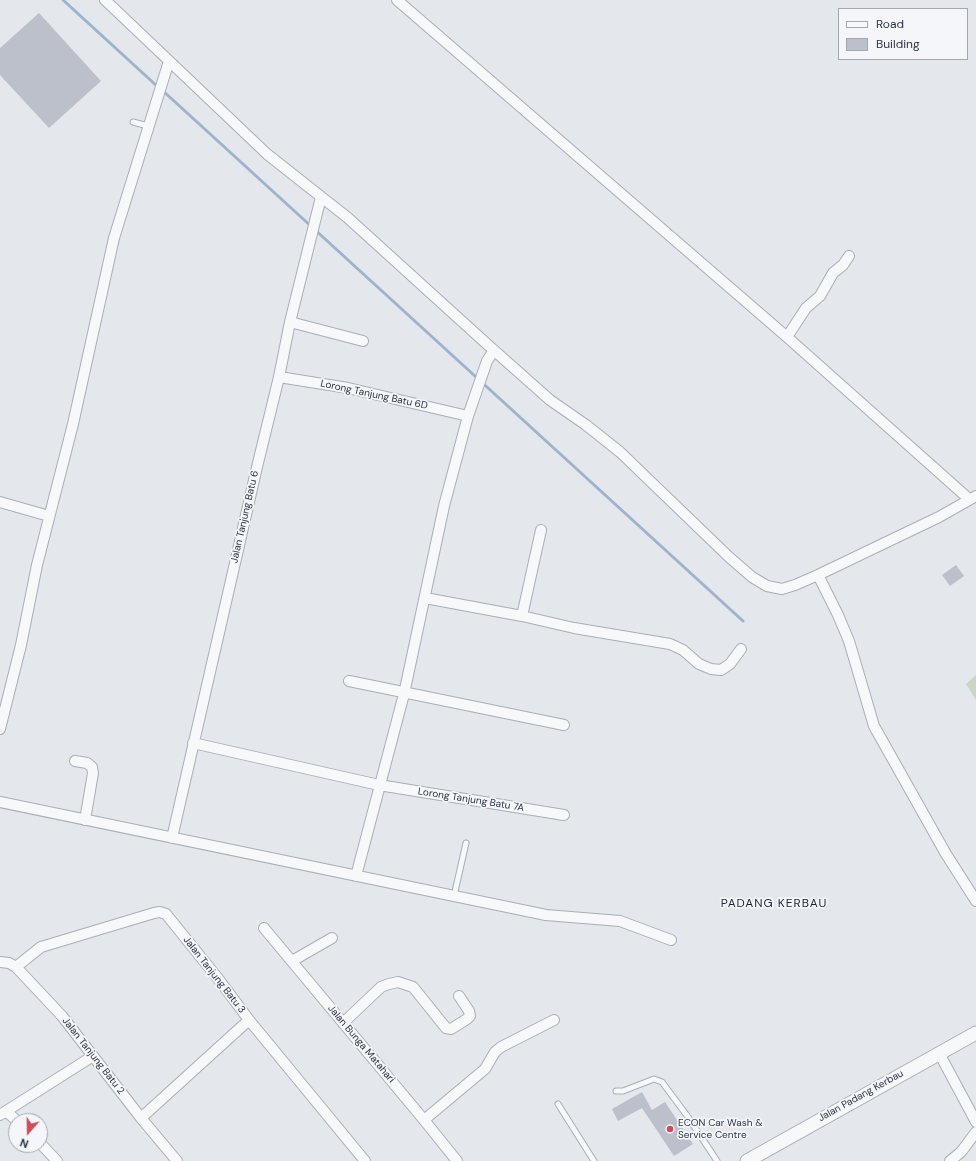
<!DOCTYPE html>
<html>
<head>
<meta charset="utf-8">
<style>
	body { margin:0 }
	#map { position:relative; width:976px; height:1161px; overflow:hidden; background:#e4e7ec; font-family:"DM Sans",sans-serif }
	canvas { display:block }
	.legend { position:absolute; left:838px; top:8px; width:130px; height:52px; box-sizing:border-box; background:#f4f6f9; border:1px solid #a4a8b1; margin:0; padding:5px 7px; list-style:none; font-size:12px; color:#2b3445 }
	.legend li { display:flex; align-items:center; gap:8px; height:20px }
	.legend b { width:20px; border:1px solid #a4a8b1 }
	.north { position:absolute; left:8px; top:1113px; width:40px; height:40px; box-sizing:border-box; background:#f4f6f9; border:1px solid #a4a8b1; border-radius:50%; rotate:200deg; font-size:11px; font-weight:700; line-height:16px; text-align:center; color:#2b3445 }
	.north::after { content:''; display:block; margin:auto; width:14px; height:18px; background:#d1495b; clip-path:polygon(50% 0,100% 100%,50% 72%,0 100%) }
</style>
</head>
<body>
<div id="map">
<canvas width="976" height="1161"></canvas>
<ul class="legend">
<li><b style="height:5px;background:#f7f8fa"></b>Road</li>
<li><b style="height:11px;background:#bbc0ca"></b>Building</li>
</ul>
<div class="north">N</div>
</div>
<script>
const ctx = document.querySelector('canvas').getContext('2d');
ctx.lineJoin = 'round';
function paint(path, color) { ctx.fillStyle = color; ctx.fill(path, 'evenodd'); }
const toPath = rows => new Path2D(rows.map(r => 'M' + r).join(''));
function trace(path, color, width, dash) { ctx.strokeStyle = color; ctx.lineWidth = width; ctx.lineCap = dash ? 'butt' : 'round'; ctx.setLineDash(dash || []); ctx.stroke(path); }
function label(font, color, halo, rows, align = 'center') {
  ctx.font = font + ' "DM Sans",sans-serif'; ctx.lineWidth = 3.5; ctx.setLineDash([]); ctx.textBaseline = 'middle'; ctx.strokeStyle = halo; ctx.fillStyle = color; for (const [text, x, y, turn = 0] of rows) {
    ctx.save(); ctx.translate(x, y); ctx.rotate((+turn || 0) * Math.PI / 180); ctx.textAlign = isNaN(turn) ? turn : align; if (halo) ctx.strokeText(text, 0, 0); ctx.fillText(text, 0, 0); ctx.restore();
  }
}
const green = toPath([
	[976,675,976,700,966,684]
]);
const stream = toPath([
	[63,0,158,87],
	[162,90,743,621]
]);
const building = toPath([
	[39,13,101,81,49,128,0,75,0,48],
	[956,565,964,576,950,586,942,575],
	[642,1092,652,1110,665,1102,693,1144,674,1156,642,1108,618,1121,612,1109]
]);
const service = toPath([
	[133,122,148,126],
	[454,896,466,843],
	[616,1091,623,1091,654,1079,662,1082,688,1117,717,1161],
	[558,1104,594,1161]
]);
const minor = toPath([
	[105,0,267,154,348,218,488,345,550,400,586,425,620,452,729,557,752,577,767,586,782,589,795,585,818,575,939,517,976,496],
	[397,0,787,337,969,499],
	[290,322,363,341],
	[787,337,806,308,820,296,833,273,843,265,849,256],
	[279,377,348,388,468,416],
	[0,502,49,516],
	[818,575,838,615,849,641,874,726,946,854,976,901],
	[425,598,522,616,574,628,670,644,683,650,699,664,711,669,721,670,730,664,741,649],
	[522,616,541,530],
	[349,681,564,725],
	[0,729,21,645,37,565,73,424,114,238,169,61],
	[193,743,379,785,564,815],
	[75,761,87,763,92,767,93,773,85,820],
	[0,802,546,915,620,921,671,940],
	[172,838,257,467,279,377,290,322,321,197],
	[356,876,404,694,444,506,468,416,487,361,494,350],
	[264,928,424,1120,457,1161],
	[292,961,332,938],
	[0,962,9,963,16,967,62,1016,141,1118,177,1161],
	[16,967,41,947,154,913,160,912,166,914,220,981,249,1020,365,1161],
	[343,1023,381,987,389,984,398,982,413,987,446,1028,451,1029,467,1019,470,1016,469,1011,459,996],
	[939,1053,976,1122],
	[6,1111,17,1121],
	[0,1115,93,1056],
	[141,1118,249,1020],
	[424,1120,485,1069,495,1052,501,1047,554,1020],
	[40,1143,57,1161],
	[950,1161,961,1152,976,1132]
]);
const tertiary = toPath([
	[747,1161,976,1033]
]);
const markers = [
	[670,1129,4,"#d1495b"]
];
const streetNames = [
	["Lorong Tanjung Batu 6D",374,395,12],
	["Jalan Tanjung Batu 6",245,517,-77],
	["Lorong Tanjung Batu 7A",471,800,9],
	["Jalan Tanjung Batu 3",214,975,52],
	["Jalan Bunga Matahari",361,1044,50],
	["Jalan Tanjung Batu 2",93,1056,52],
	["Jalan Padang Kerbau",861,1096,-29]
];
const poiNames = [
	["ECON Car Wash &",678,1123],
	["Service Centre",678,1135]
];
const quarterNames = [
	["PADANG KERBAU",774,904]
];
paint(green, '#c9d6c5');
trace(stream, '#9fb4cc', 3);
paint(building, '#bbc0ca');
trace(service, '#a9aeb7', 7);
trace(minor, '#a9aeb7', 12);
trace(tertiary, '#a9aeb7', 15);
trace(service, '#f7f8fa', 5);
trace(minor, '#f7f8fa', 10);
trace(tertiary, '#f7f8fa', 13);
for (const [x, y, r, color] of markers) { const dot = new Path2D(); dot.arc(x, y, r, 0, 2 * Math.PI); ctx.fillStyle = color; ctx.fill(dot); trace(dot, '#f4f6f9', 1.5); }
label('10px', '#2b3445', '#f4f6f9', streetNames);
label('10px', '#2b3445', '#f4f6f9', poiNames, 'left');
ctx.letterSpacing = '1px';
label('12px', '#1d2536', '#f4f6f9', quarterNames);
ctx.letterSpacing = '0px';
</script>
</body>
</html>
